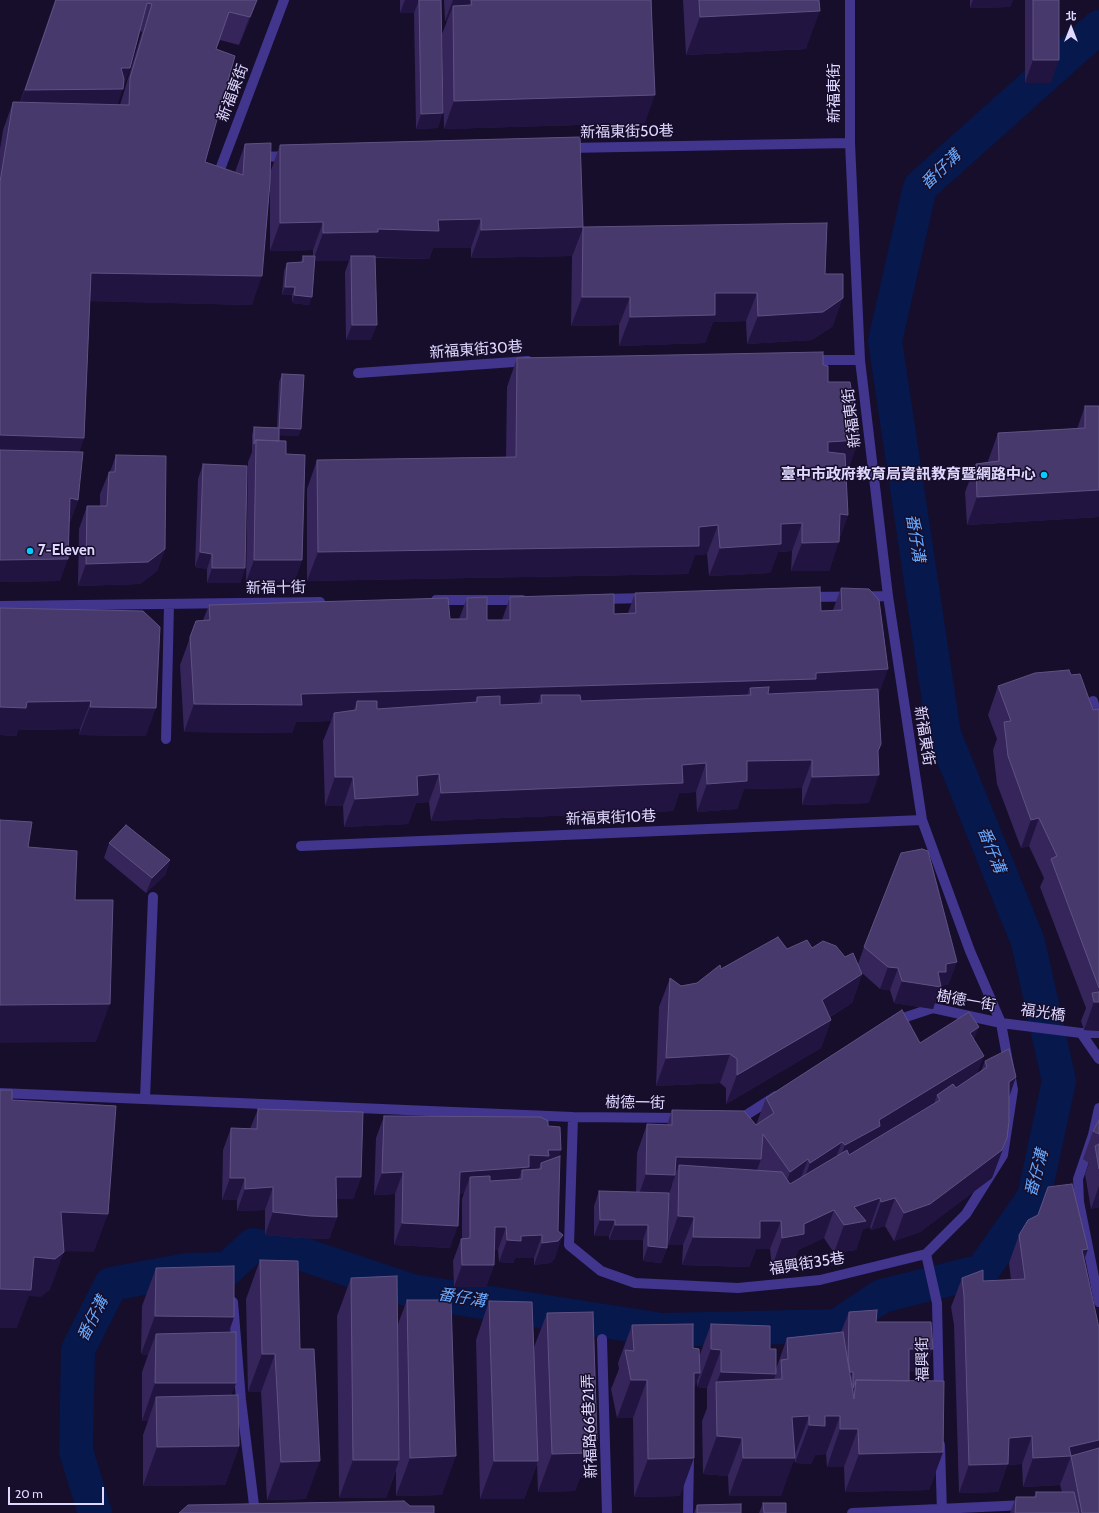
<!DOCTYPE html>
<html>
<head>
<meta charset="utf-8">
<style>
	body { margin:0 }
	#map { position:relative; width:1099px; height:1513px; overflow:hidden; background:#160e2b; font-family:Cabin,"Noto Sans TC",sans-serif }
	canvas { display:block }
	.north { position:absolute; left:1051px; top:8px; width:40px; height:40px; -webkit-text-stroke:3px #160e2b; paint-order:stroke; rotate:0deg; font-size:11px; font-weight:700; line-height:16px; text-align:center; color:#e0d8ff }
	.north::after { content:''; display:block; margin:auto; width:14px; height:18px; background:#e0d8ff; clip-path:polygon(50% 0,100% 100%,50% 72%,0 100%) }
	.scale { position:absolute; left:8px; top:1487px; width:96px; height:18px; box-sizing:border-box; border:2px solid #e0d8ff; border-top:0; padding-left:5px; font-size:12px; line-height:14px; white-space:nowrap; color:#e0d8ff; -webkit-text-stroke:3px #160e2b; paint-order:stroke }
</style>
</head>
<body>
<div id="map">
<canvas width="1099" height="1513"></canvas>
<div class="north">北</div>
<div class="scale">20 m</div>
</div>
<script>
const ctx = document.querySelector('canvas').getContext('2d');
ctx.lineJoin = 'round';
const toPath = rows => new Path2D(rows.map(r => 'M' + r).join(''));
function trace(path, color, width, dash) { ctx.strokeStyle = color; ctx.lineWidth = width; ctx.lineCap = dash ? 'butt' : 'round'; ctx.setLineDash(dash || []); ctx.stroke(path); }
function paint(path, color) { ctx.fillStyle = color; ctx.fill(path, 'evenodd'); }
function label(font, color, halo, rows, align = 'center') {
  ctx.font = font + ' Cabin,"Noto Sans TC",sans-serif'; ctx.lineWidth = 3; ctx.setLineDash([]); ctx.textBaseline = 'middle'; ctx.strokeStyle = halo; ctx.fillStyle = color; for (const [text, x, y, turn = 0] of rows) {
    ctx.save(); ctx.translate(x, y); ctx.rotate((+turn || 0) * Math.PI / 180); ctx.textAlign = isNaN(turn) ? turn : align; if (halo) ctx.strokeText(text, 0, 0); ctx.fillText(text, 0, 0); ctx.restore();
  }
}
const canal = toPath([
	[95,1513,76,1451,78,1350,111,1284,187,1270,227,1269,253,1245,302,1254,412,1291,662,1330,837,1326,882,1296,982,1271,1034,1197,1059,1081,1028,942,944,734,885,341,920,187,1099,27]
]);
const lane = toPath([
	[567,148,850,143],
	[261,157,289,156],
	[216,180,284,0],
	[810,360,860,360],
	[358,373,528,361],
	[808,597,888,596],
	[602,599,646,598],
	[436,600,522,600],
	[0,606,320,602],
	[1093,701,1099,720],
	[166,739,169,604],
	[301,846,922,820],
	[894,1021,933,1008,1001,1023,1081,1033,1099,1033],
	[1081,1033,1099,1059],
	[0,1093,573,1117,682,1118],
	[145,1099,153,897],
	[1099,1108,1093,1135,1078,1179,1079,1202,1099,1302],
	[573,1117,569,1245,601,1271,635,1283,738,1288,820,1280,926,1254,966,1214,1003,1155,1013,1090,1001,1023,970,951,922,820,888,596,860,360,850,143,850,0],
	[734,1119,740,1119,776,1096],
	[926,1254,937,1303,939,1395],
	[233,1302,241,1400,255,1513],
	[602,1339,607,1513],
	[940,1445,942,1513],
	[688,1513,689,1459],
	[852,1513,1025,1505]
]);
const wall = toPath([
	[55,0,257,0,248,24,239,45,220,40,216,49,205,162,235,172,245,144,270,173,280,145,580,137,572,256,471,258,471,248,433,248,429,259,375,258,371,340,346,340,345,272,349,261,315,261,309,305,292,303,292,295,282,295,284,271,287,263,301,262,303,256,313,256,313,250,270,251,270,182,252,305,90,301,84,438,79,452,78,500,70,522,69,521,60,581,0,582,0,149,3,130,13,102,20,102],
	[140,31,142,32,120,105,117,105,130,68],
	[400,0,441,0,438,128,416,129,414,13,400,13],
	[444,0,652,0,645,123,444,129,442,34,447,21,445,21],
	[683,0,819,0,806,49,686,55],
	[970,0,1013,0,1010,7,970,8],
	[1025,0,1059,0,1051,83,1025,83],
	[583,227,825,274,833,326,812,340,747,344,746,321,713,322,705,343,619,346,619,325,571,326,572,256],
	[517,358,823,365,849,468,845,469,848,515,840,537,829,571,791,571,792,551,778,552,770,573,709,576,707,554,695,555,688,574,307,581,307,489,317,460,506,457,507,387],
	[282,374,301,429,298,436,279,435,279,441,286,454,302,560,294,582,246,582,248,462,252,452,252,435,254,427,277,427,279,382],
	[1085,406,1099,517,967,525,965,492,976,464,988,462,988,461,998,433,1077,429],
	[116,455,165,549,157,571,140,584,78,586,79,529,87,506,100,506,100,494,109,472,110,472],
	[203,464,245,568,240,583,207,583,207,569,195,567,198,479],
	[841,588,879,695,878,752,869,803,802,805,802,788,744,789,737,809,697,812,696,792,679,793,673,811,431,821,429,802,416,803,408,824,344,827,343,806,325,806,323,741,331,721,296,722,292,733,184,732,180,665,196,621,203,620,209,605,450,619,459,619,467,598,487,620,502,620,510,597,614,614,628,613,635,593,821,611,833,610],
	[0,608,146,736,79,735,80,729,18,730,16,736,0,735],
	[1071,675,1093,710,1099,709,1099,1031,1084,1030,1081,1021,1086,1008,1040,887,1044,878,1029,846,1021,848,997,784,993,750,997,739,988,715,998,686],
	[109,843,170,860,165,875,146,893,104,858],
	[864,947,949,984,941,986,933,1009,894,1003,890,990,880,989,862,973,862,974,852,1003,830,1017,831,1020,821,1048,726,1104,726,1088,720,1083,656,1086,659,1007,670,978,681,986,697,983,721,969,787,949,845,957,858,964],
	[974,1039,977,1074,981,1071,985,1061,1009,1096,1007,1138,992,1178,920,1232,894,1241,885,1226,871,1230,870,1227,863,1229,856,1250,834,1253,824,1238,798,1250,794,1262,772,1267,770,1249,756,1249,749,1267,682,1265,683,1245,668,1245,669,1193,672,1185,671,1185,668,1193,667,1248,661,1263,643,1261,643,1240,609,1240,609,1236,594,1236,594,1206,599,1191,636,1192,637,1153,647,1124,667,1125,672,1110,756,1125,766,1098,920,1043],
	[258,1109,361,1177,353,1199,337,1199,337,1217,329,1239,302,1238,265,1235,265,1210,237,1211,237,1200,222,1200,223,1150,231,1128,250,1129],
	[384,1116,548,1126,561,1150,558,1157,555,1258,550,1263,534,1265,534,1258,515,1258,513,1263,499,1262,498,1250,494,1249,494,1265,486,1287,454,1287,453,1261,461,1239,462,1238,462,1199,464,1193,459,1194,450,1248,394,1245,395,1194,374,1195,376,1138],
	[1099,1120,1099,1207,1091,1209,1085,1174,1089,1163,1083,1159,1093,1131],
	[1048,1187,1088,1249,1084,1260,1099,1513,1010,1513,1016,1497,1034,1497,1036,1492,1062,1492,1060,1485,1064,1474,1060,1485,1023,1487,1022,1464,1007,1465,998,1492,959,1493,954,1325,951,1307,962,1278,983,1281,1011,1280,1009,1263,1019,1235,1037,1216],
	[260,1260,300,1349,306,1499,267,1500,261,1392,248,1392,246,1299],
	[156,1268,234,1317,229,1332,236,1383,231,1395,239,1446,225,1485,143,1486,143,1435,148,1421,142,1421,142,1372,148,1355,141,1354,142,1306],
	[351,1278,398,1324,407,1300,442,1495,396,1496,396,1470,386,1498,339,1498,337,1316],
	[489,1301,534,1347,547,1313,597,1439,583,1478,580,1477,575,1491,538,1492,537,1464,524,1499,480,1499,476,1340],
	[849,1312,876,1322,925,1371,909,1371,909,1381,943,1452,929,1490,845,1492,844,1467,827,1467,826,1454,815,1455,811,1464,795,1463,794,1455,781,1496,729,1496,728,1476,703,1474,702,1421,707,1408,707,1388,697,1387,697,1380,694,1388,680,1496,634,1497,633,1418,617,1418,611,1389,619,1369,618,1363,632,1325,693,1348,699,1357,711,1324,770,1349,776,1369,787,1338,841,1332],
	[763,1503,786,1513,759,1513],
	[697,1505,741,1513,694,1513]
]);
const shadedWall = toPath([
	[256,0,257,0,248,24,239,45],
	[405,0,419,0,414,13,400,13],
	[453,0,471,0,464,20,453,6,447,21,445,21],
	[973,0,1013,0,1010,7,970,8],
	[820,11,806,49,686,55,700,17],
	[1033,60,1059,60,1051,83,1025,83],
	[121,68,130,68,113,118,14,118,25,90],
	[655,95,645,123,444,129,454,101],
	[443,113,438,128,416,129,421,114],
	[481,219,471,248,433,248,429,259,351,256,349,261,313,261,323,233,378,229,438,220],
	[323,222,313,250,270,251,280,223],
	[583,227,572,256,471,258,481,230],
	[91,273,262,276,252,305,81,301],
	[285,287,295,287,292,295,282,295],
	[715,293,757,293,746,321,713,322,705,343,619,346,630,317],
	[294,295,312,297,309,305,292,303],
	[582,297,630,297,619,325,571,326],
	[843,298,833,326,812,340,747,344,758,316],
	[352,325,377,325,371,340,346,340],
	[279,428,301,429,298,436,277,435],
	[0,435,84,438,74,466,0,464],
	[859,440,849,468,818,470,828,442],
	[1099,490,1099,517,967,525,977,497],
	[70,498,78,500,70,522,62,521],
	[840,514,848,515,838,542,839,542,829,571,791,571,802,543],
	[802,523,792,551,778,552,770,573,709,576,720,548,781,524],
	[718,525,707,554,695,555,688,574,307,581,318,552,699,527],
	[165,549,157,571,140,584,78,586,86,564],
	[200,552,212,554,207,569,195,567],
	[68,559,60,581,0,582,0,560],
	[254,560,302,560,294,582,246,582],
	[212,568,245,568,240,583,207,583],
	[888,669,878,697,751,695,750,688,742,709,542,703,541,695,533,715,477,702,477,697,470,717,356,710,357,701,350,721,334,713,331,721,296,722,292,733,184,732,194,704,301,694,816,673],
	[91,701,80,729,18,730,16,736,0,735,0,707,27,702],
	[90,707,156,708,146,736,79,735],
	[881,744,870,775,879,775,869,803,802,805,812,777,878,751],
	[812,760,802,788,744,789,737,809,697,812,707,784,747,761],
	[706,763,696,792,679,793,673,811,431,821,441,793,682,765],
	[439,774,429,802,416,803,408,824,344,827,355,799,417,776],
	[335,777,353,777,343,806,325,806],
	[1039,818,1029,846,1021,848,1031,820],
	[170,860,165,875,146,893,152,878],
	[957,962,949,984,940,986,933,1009,894,1003,902,981,938,972,946,964],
	[888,967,898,968,890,990,880,989],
	[862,974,852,1003,811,1028,822,1000],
	[1094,1002,1099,1002,1099,1031,1084,1030],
	[110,1004,96,1042,0,1043,0,1005],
	[831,1020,821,1048,726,1104,737,1075],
	[979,1027,968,1056,970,1033],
	[730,1054,720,1083,656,1086,666,1058],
	[984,1056,973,1084,940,1100,937,1095,932,1110,835,1173,845,1145,879,1120],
	[1016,1077,1006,1106,1009,1082],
	[1007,1138,992,1178,920,1232,894,1241,904,1213],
	[842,1142,831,1170,800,1191,810,1163],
	[548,1150,561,1150,553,1172,541,1169,541,1163,535,1178,522,1179,522,1170,515,1189,470,1177,464,1193,452,1194,460,1172,529,1155],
	[676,1157,761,1159,751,1187,679,1165,665,1203,636,1203,646,1174],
	[808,1159,797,1188,780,1200,790,1172],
	[403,1172,395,1194,374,1195,382,1173],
	[336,1177,361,1177,353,1199,328,1199],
	[230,1178,245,1178,237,1200,222,1200],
	[1099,1186,1099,1207,1091,1209],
	[273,1187,265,1210,237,1211,245,1189],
	[880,1198,870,1227,863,1229,856,1250,834,1253,844,1225,854,1207],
	[895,1198,885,1226,871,1230,881,1202],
	[834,1210,824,1238,798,1250,794,1262,772,1267,782,1238,804,1224],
	[61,1212,108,1214,94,1252,47,1251],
	[273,1212,337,1217,329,1239,302,1238,265,1235],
	[678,1216,694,1217,683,1245,668,1245],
	[600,1220,615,1220,609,1236,594,1236],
	[760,1221,781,1221,770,1249,756,1249,749,1267,682,1265,693,1237],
	[402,1223,458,1226,450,1248,394,1245],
	[615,1225,648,1225,643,1240,609,1240],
	[495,1227,506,1227,498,1250,487,1249],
	[542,1235,534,1258,515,1258,513,1263,499,1262,507,1240,521,1236],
	[563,1235,555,1258,550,1263,534,1265,542,1243],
	[648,1246,667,1248,661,1263,643,1261],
	[1088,1249,1077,1278,1082,1250],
	[64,1252,50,1290,41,1297,29,1296,17,1328,0,1328,0,1289,34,1257],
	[462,1265,494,1265,486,1287,454,1287],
	[155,1316,234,1317,220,1356,156,1334,148,1355,141,1354],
	[711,1349,721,1350,707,1388,697,1387],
	[909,1349,933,1349,925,1371,901,1372],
	[262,1354,275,1354,261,1392,248,1392],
	[721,1372,776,1374,762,1412,716,1384],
	[847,1372,853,1372,845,1394],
	[694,1373,700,1373,686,1411],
	[631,1380,647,1380,633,1418,617,1418],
	[155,1383,236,1383,222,1422,156,1397,148,1421,142,1421],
	[809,1416,795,1455,778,1455,792,1417],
	[825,1416,840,1416,826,1454,815,1455,811,1464,795,1463,809,1425],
	[840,1429,858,1429,844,1467,827,1467],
	[717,1436,742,1438,728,1476,703,1474],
	[1032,1436,1022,1464,1007,1465,998,1492,959,1493,969,1465,1009,1438],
	[590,1439,597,1439,583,1478,580,1477,575,1491,538,1492,552,1454],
	[1099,1440,1099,1466,1071,1456,1060,1485,1023,1487,1033,1458,1069,1447],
	[239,1446,225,1485,143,1486,157,1447],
	[943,1452,929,1490,845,1492,859,1454],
	[456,1456,442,1495,396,1496,410,1458],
	[694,1458,680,1496,634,1497,648,1459],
	[743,1458,795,1458,781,1496,729,1496],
	[353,1460,399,1460,386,1498,339,1498],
	[320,1461,306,1499,267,1500,281,1462],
	[494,1461,538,1461,524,1499,480,1499]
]);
const building = toPath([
	[56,0,257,0,250,17,229,12,216,49,235,56,205,162,243,175,245,144,271,143,270,182,262,276,91,273,84,438,0,435,0,182,13,102,129,105,130,78,152,4,147,3,130,68,121,68,124,79,123,89,25,90,56,0],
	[419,0,441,0,443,113,421,114,419,0],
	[471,0,651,0,655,95,454,101,453,6,472,5,471,0],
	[699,0,819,0,820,11,700,17,699,0],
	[1033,0,1059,0,1059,60,1033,60,1033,0],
	[580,137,583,227,481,230,481,219,438,220,439,231,378,229,378,232,323,233,323,222,280,223,280,145,580,137],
	[827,223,825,274,843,274,843,298,823,312,758,316,757,293,715,293,715,315,630,317,630,297,582,297,583,227,827,223],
	[303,256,315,256,312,297,294,295,295,287,285,287,287,263,303,262,303,256],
	[351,256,375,256,377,325,352,325,351,256],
	[823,352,823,365,828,366,828,382,850,382,859,440,828,442,828,452,845,454,848,515,840,514,839,542,802,543,802,523,781,524,781,544,720,548,718,525,699,527,699,546,318,552,317,460,516,457,517,358,823,352],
	[282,374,304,375,301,429,279,428,282,374],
	[1085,406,1099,406,1099,490,977,497,976,464,999,461,998,433,1085,428,1085,406],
	[254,427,279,428,279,441,256,440,254,444,254,427],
	[256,440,286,441,286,454,305,455,302,560,254,560,256,440],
	[0,450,83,452,78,500,70,498,68,559,0,560,0,450],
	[116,455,166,456,165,549,148,562,86,564,87,506,107,506,109,472,115,472,116,455],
	[203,464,247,466,245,568,212,568,212,554,200,552,203,464],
	[820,587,821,611,842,610,841,588,869,589,879,600,888,669,816,673,816,679,301,694,302,705,194,704,190,637,196,621,210,620,209,605,448,598,450,619,467,619,467,598,487,597,487,620,510,620,510,597,614,594,614,614,636,613,635,593,820,587],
	[0,608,143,611,160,627,156,708,90,707,91,701,27,702,26,708,0,707,0,608],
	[1069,670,1071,675,1080,674,1093,710,1099,709,1099,988,1051,859,1057,856,1039,818,1031,820,1008,756,1004,722,1011,721,998,686,1035,673,1069,670],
	[769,687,768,694,878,689,881,744,878,751,879,775,812,777,812,760,747,761,747,781,707,784,706,763,682,765,683,783,441,793,439,774,417,776,418,795,355,799,353,777,335,777,334,713,356,710,357,701,377,701,377,709,477,702,477,697,500,696,500,705,542,703,541,695,580,695,581,701,751,695,750,688,769,687],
	[0,820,32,822,28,847,77,851,75,900,113,900,110,1004,0,1005,0,820],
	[126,825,170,860,152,878,109,843,126,825],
	[922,849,928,851,957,962,946,964,946,972,938,972,941,987,902,981,898,968,888,967,864,947,901,853,922,849],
	[778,937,787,949,807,940,812,948,823,941,836,946,845,957,853,953,862,974,822,1000,831,1020,737,1075,737,1059,730,1054,666,1058,670,978,681,986,697,983,720,965,721,969,778,937],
	[1099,992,1099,1002,1094,1002,1092,993,1099,992],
	[902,1010,920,1043,969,1012,979,1027,970,1033,984,1056,879,1120,880,1126,845,1145,842,1142,810,1163,808,1159,790,1172,763,1134,761,1159,676,1157,675,1175,646,1174,647,1124,672,1125,672,1110,744,1111,756,1125,774,1113,766,1098,902,1010],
	[1009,1049,1016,1077,1009,1082,1009,1121,1007,1138,1002,1150,930,1204,904,1213,895,1198,881,1202,880,1198,854,1207,866,1221,844,1225,834,1210,804,1224,804,1234,782,1238,781,1221,760,1221,760,1238,693,1237,694,1217,678,1216,679,1165,782,1172,790,1184,847,1150,849,1155,940,1100,937,1095,953,1084,956,1088,987,1067,985,1061,1009,1049],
	[0,1090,12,1090,12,1100,116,1106,108,1214,61,1212,64,1252,55,1259,34,1257,31,1290,0,1289,0,1090],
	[258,1109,363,1112,361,1177,336,1177,337,1217,310,1216,273,1212,273,1187,245,1189,245,1178,230,1178,231,1128,257,1129,258,1109],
	[384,1116,541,1117,548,1121,548,1126,560,1127,561,1150,548,1150,549,1156,529,1155,529,1167,460,1172,458,1226,402,1223,403,1172,382,1173,384,1116],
	[1099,1120,1099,1134,1093,1131,1099,1120],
	[1099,1144,1099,1169,1095,1146,1099,1144],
	[560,1156,558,1231,563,1235,558,1241,542,1243,542,1235,521,1236,521,1241,507,1240,506,1227,495,1227,494,1265,462,1265,461,1239,470,1238,470,1177,490,1176,490,1181,522,1179,522,1170,541,1169,541,1163,560,1156],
	[1072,1184,1088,1249,1082,1250,1099,1328,1099,1440,1069,1447,1071,1456,1033,1458,1032,1436,1009,1438,1008,1464,969,1465,964,1296,962,1278,983,1270,983,1281,1025,1279,1019,1235,1028,1220,1038,1215,1048,1187,1072,1184],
	[599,1191,669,1193,667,1248,648,1246,648,1225,615,1225,615,1220,600,1220,599,1191],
	[260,1260,298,1261,300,1349,314,1349,320,1461,281,1462,275,1354,262,1354,260,1260],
	[234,1266,234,1317,155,1316,156,1268,234,1266],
	[397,1276,399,1460,353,1460,351,1278,397,1276],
	[407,1300,451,1300,456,1456,410,1458,407,1300],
	[489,1301,532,1302,538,1461,494,1461,489,1301],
	[877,1310,876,1322,931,1322,933,1349,909,1349,909,1381,856,1380,853,1388,853,1372,850,1372,848,1360,849,1312,877,1310],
	[593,1312,597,1439,590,1439,589,1453,552,1454,547,1313,593,1312],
	[693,1324,693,1348,699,1349,700,1373,694,1373,694,1458,648,1459,647,1380,631,1380,625,1350,634,1351,632,1325,693,1324],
	[711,1324,770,1326,770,1349,776,1349,776,1374,721,1372,721,1350,711,1349,711,1324],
	[236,1332,236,1383,155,1383,156,1334,236,1332],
	[843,1332,854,1399,856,1380,944,1381,943,1452,859,1454,858,1429,840,1429,840,1416,825,1416,825,1426,809,1425,809,1416,792,1417,795,1458,743,1458,742,1438,717,1436,716,1382,782,1379,781,1360,788,1359,787,1338,843,1332],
	[238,1395,239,1446,157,1447,156,1397,238,1395],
	[1099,1448,1099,1513,1082,1513,1071,1456,1099,1448],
	[1036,1492,1074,1492,1079,1513,1015,1513,1016,1497,1036,1497,1036,1492],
	[404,1501,410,1506,434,1506,434,1513,179,1513,188,1505,404,1501],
	[763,1503,786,1503,786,1513,764,1513,763,1503],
	[741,1504,741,1513,697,1513,697,1505,741,1504]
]);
const markers = [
	[1044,475,4,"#04cdff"],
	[30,551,4,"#04cdff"]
];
const streetNames = [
	["新福東街",233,93,-69],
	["新福東街",835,93,-90],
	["新福東街50巷",627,132,-1],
	["新福東街30巷",476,350,-4],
	["新福東街",852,418,-97],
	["新福十街",276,588,-1],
	["新福東街",924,736,81],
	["新福東街10巷",611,818,-2],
	["樹德一街",966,1001,10],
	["福光橋",1043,1013,8],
	["樹德一街",635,1103,1],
	["福興街35巷",807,1264,-9],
	["福興街",923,1359,-91],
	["新福路66巷21弄",590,1426,-92]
];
const poiNames = [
	["臺中市政府教育局資訊教育暨網路中心",1036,475],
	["7-Eleven",38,551,"left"]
];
const waterNames = [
	["番仔溝",941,170,-44],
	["番仔溝",915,538,81],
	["番仔溝",991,850,68],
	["番仔溝",1037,1173,-75],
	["番仔溝",462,1298,9],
	["番仔溝",93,1319,-63]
];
trace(canal, '#06184c', 34);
trace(lane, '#41358e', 10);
paint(wall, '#35255a');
paint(shadedWall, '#211440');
paint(building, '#47396c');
trace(building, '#5f5283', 1);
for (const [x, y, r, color] of markers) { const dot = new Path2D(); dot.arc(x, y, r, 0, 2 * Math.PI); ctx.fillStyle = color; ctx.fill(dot); trace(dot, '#160e2b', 1.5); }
label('15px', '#e0d8ff', '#160e2b', streetNames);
label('bold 15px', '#e0d8ff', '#160e2b', poiNames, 'right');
label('italic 16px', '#66a9ff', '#160e2b', waterNames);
</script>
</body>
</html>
